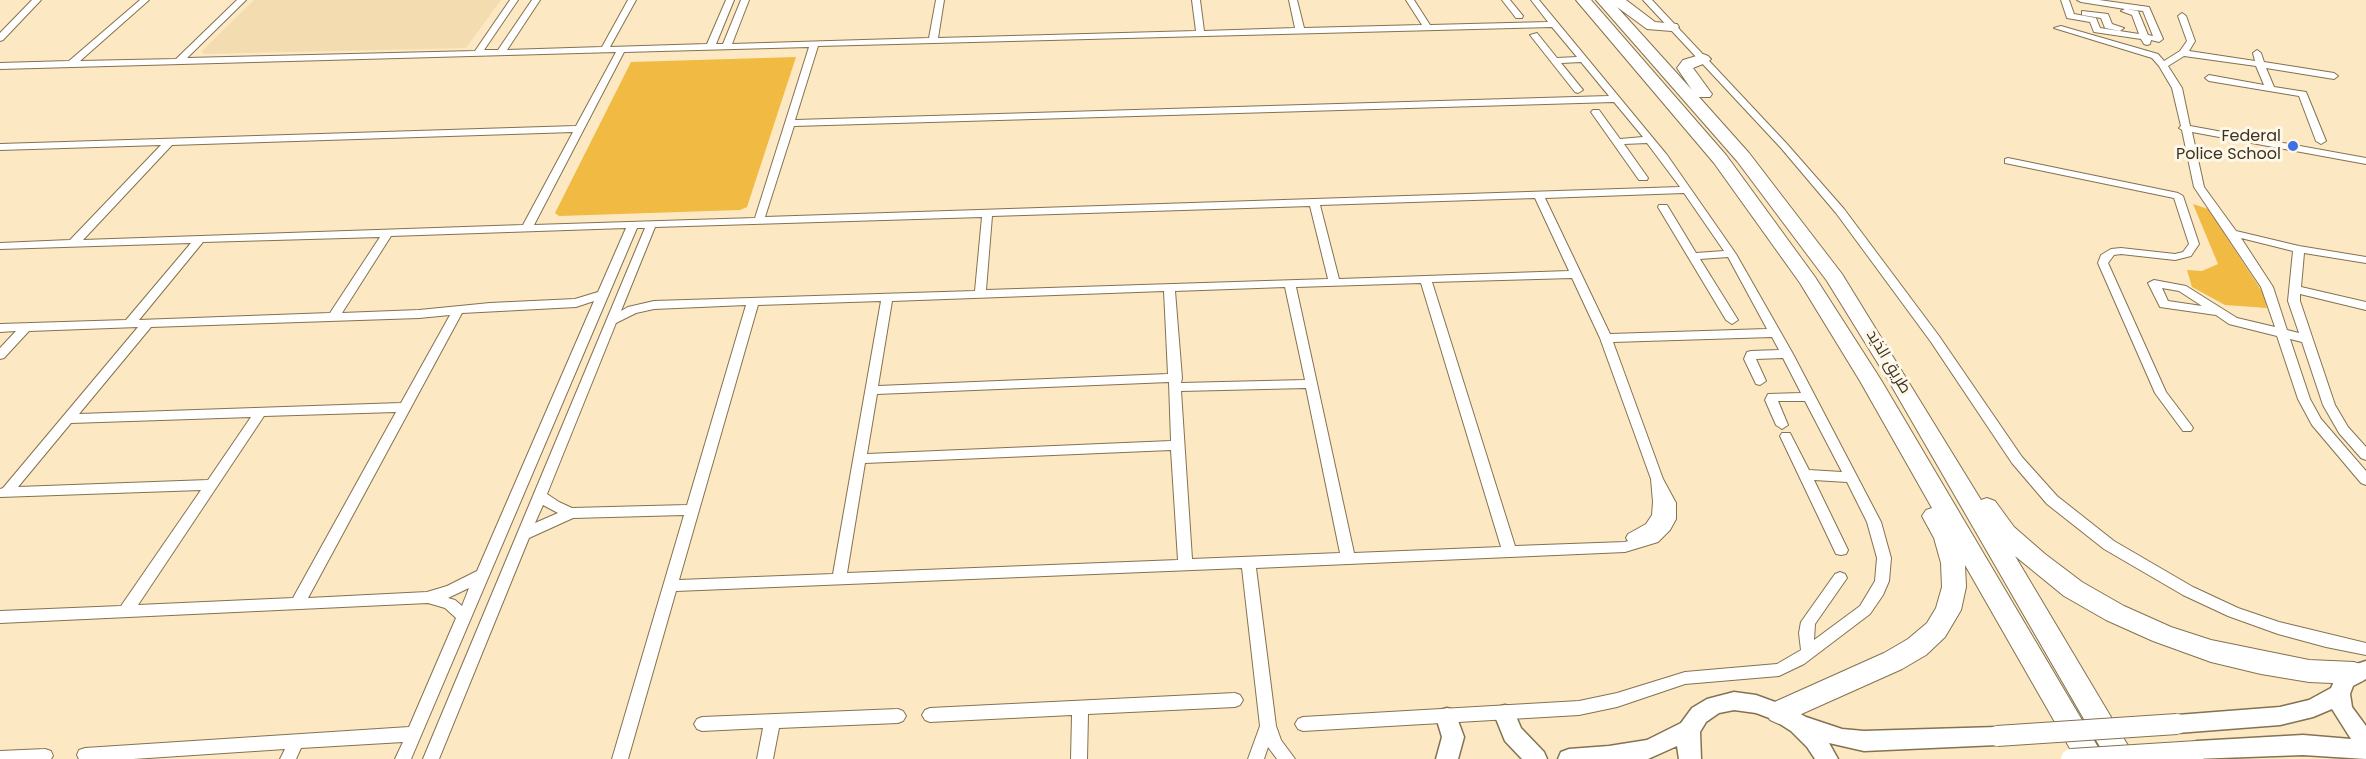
<!DOCTYPE html>
<html>
<head>
<meta charset="utf-8">
<style>
	body { margin:0 }
	canvas { display:block; background:#fce8c2 }
</style>
</head>
<body>
<canvas width="2366" height="759"></canvas>
<script>
const ctx = document.querySelector('canvas').getContext('2d');
ctx.lineJoin = 'round';
function paint(path, color) { ctx.fillStyle = color; ctx.fill(path, 'evenodd'); }
const toPath = rows => new Path2D(rows.map(r => 'M' + r).join(''));
function trace(path, color, width, dash) { ctx.strokeStyle = color; ctx.lineWidth = width; ctx.lineCap = dash ? 'butt' : 'round'; ctx.setLineDash(dash || []); ctx.stroke(path); }
function label(font, color, halo, rows, align = 'center') {
  ctx.font = font + ' Poppins,Cairo,sans-serif'; ctx.lineWidth = 6; ctx.setLineDash([]); ctx.textBaseline = 'middle'; ctx.strokeStyle = halo; ctx.fillStyle = color; for (const [text, x, y, turn = 0] of rows) {
    ctx.save(); ctx.translate(x, y); ctx.rotate((+turn || 0) * Math.PI / 180); ctx.textAlign = isNaN(turn) ? turn : align; if (halo) ctx.strokeText(text, 0, 0); ctx.fillText(text, 0, 0); ctx.restore();
  }
}
const built = toPath([
	[254,0,501,0,466,48,204,54,202,51]
]);
const green = toPath([
	[796,57,747,207,740,210,559,216,555,213,631,62],
	[2193,204,2208,209,2263,293,2267,308,2225,305,2192,287,2187,270,2202,271,2218,264]
]);
const minor = toPath([
	[32,0,41,0,3,40,0,41,0,33,32,0],
	[140,0,149,0,80,61,176,59,237,0,246,0,187,58,475,51,510,0,518,0,484,50,498,50,532,0,540,0,507,50,602,47,628,0,636,0,610,47,707,44,726,0,734,0,716,44,723,44,741,0,749,0,732,44,929,38,936,0,944,0,938,38,1196,31,1192,0,1200,0,1204,31,1295,28,1289,0,1297,0,1304,28,1422,25,1406,0,1414,0,1430,25,1548,22,1531,0,1539,0,1667,155,1736,254,1793,354,1881,522,1891,558,1889,581,1883,595,1870,614,1804,664,1779,676,1685,684,1617,707,1579,715,1303,731,1298,729,1295,724,1298,719,1303,717,1579,701,1617,693,1685,672,1777,664,1801,650,1799,633,1801,622,1835,574,1840,572,1845,574,1847,578,1815,624,1814,640,1860,606,1875,581,1877,558,1867,522,1847,482,1814,480,1848,550,1846,554,1841,555,1836,554,1780,436,1782,433,1790,433,1809,470,1842,472,1805,401,1778,401,1788,425,1782,429,1776,425,1765,400,1768,394,1801,393,1783,358,1756,359,1766,381,1760,385,1756,384,1744,359,1747,352,1751,351,1779,350,1772,337,1613,342,1663,479,1676,503,1676,519,1670,530,1658,542,1625,552,1256,568,1276,726,1281,740,1295,759,1277,759,1268,747,1264,759,1248,759,1260,726,1242,568,676,591,628,759,612,759,684,515,573,518,529,538,439,759,423,759,645,228,637,228,411,759,395,759,403,742,301,748,296,759,280,759,285,749,133,759,79,759,77,755,79,750,85,748,409,727,456,618,445,608,428,603,0,623,0,611,121,606,201,490,0,497,0,489,3,488,138,327,29,331,4,358,0,359,0,348,16,331,0,332,0,324,126,320,191,243,0,249,0,243,70,240,161,145,0,150,0,144,576,126,616,52,0,69,0,63,69,61,140,0],
	[1552,27,1577,57,1557,58,1537,33,1530,35,1575,92,1578,93,1583,90,1561,63,1581,62,1609,96,795,120,818,46,1552,27],
	[809,47,755,218,534,225,624,52,809,47],
	[1614,102,1643,137,1620,139,1599,110,1593,110,1591,112,1639,180,1647,180,1648,178,1624,144,1647,143,1680,187,765,217,794,126,1614,102],
	[573,132,523,225,83,240,172,145,573,132],
	[1684,193,1724,251,1696,253,1667,205,1659,205,1658,207,1726,320,1732,324,1738,320,1700,259,1728,257,1767,329,1610,334,1545,198,1684,193],
	[1535,198,1569,271,1339,279,1320,205,1535,198],
	[1310,206,1328,279,986,290,992,216,1310,206],
	[982,217,975,291,654,301,628,307,621,311,655,227,982,217],
	[626,228,598,292,575,299,490,303,419,310,342,313,391,236,626,228],
	[380,237,330,313,139,320,203,242,380,237],
	[1572,278,1600,338,1651,479,1653,502,1652,515,1646,524,1628,534,1626,538,1628,541,1625,542,1515,546,1432,282,1572,278],
	[1421,283,1501,547,1354,553,1296,287,1421,283],
	[1285,287,1305,380,1181,383,1182,378,1175,291,1285,287],
	[1164,291,1168,374,878,386,892,301,1164,291],
	[594,301,477,571,447,586,427,592,308,598,462,313,576,307,594,301],
	[881,301,833,574,679,580,758,305,881,301],
	[746,305,687,505,572,508,559,502,547,494,616,323,636,313,654,309,746,305],
	[450,315,401,403,79,414,151,327,419,318,450,315],
	[1169,382,1171,441,867,454,877,394,1169,382],
	[1306,388,1340,553,1192,559,1181,391,1306,388],
	[396,412,293,598,138,605,264,416,396,412],
	[251,417,208,480,18,487,71,423,251,417],
	[1171,450,1178,560,847,573,865,463,1171,450],
	[543,505,558,513,535,523,543,505],
	[469,588,462,606,455,600,448,598,469,588],
	[1502,0,1510,0,1523,16,1522,18,1516,18,1502,0],
	[1643,0,1652,0,1787,144,1844,209,1939,336,2022,457,2057,496,2114,541,2193,587,2238,608,2279,622,2366,643,2366,655,2326,647,2278,634,2228,616,2183,595,2104,549,2047,504,2012,463,1931,342,1836,213,1781,148,1643,0],
	[2061,0,2069,0,2074,14,2096,18,2100,28,2139,34,2132,15,2121,11,2125,9,2081,2,2077,0,2099,0,2149,7,2163,39,2159,42,2151,40,2150,44,2147,45,2144,44,2141,39,2094,32,2090,22,2067,18,2061,0],
	[2126,9,2143,11,2153,36,2148,35,2138,11,2126,9],
	[2082,11,2108,14,2112,24,2124,28,2120,31,2105,28,2101,18,2082,15,2082,11],
	[2182,13,2186,16,2195,41,2189,51,2255,61,2253,53,2257,50,2261,53,2264,62,2334,73,2338,76,2334,79,2266,68,2274,87,2306,92,2326,141,2321,144,2316,141,2299,96,2209,81,2205,78,2209,75,2264,85,2256,66,2184,56,2168,66,2182,88,2190,126,2366,158,2366,164,2192,132,2204,187,2236,231,2299,246,2366,257,2366,263,2304,253,2301,287,2366,302,2366,310,2300,294,2300,301,2335,405,2348,427,2366,447,2366,460,2361,458,2339,433,2323,405,2302,342,2290,339,2310,399,2321,419,2366,471,2366,485,2361,483,2312,425,2298,399,2277,336,2229,324,2216,315,2160,307,2148,283,2154,280,2186,286,2237,318,2275,327,2261,287,2194,187,2182,130,2179,128,2181,126,2172,88,2159,66,2152,58,2054,28,2061,26,2158,54,2164,61,2180,51,2187,41,2178,16,2182,13],
	[2241,238,2293,251,2288,301,2299,333,2287,330,2273,287,2241,238],
	[2162,288,2179,291,2202,306,2168,301,2162,288],
	[2008,158,2178,193,2183,196,2199,244,2191,256,2175,260,2121,254,2114,255,2108,263,2166,392,2191,425,2193,428,2191,431,2183,431,2155,393,2098,263,2101,255,2111,249,2121,248,2175,254,2183,252,2189,244,2174,198,2005,163,2005,159,2008,158],
	[1235,693,1240,695,1243,700,1240,705,1235,707,1088,714,1087,759,1071,759,1072,715,930,722,925,720,922,715,925,710,930,708,1235,693],
	[898,709,903,711,906,716,903,721,898,723,779,728,773,759,757,759,763,728,702,731,697,729,694,724,697,719,702,717,898,709],
	[45,749,51,751,53,756,51,759,0,759,0,751,45,749]
]);
const secondary = toPath([
	[2366,661,2366,679,2353,686,2350,694,2352,707,2366,726,2366,759,2303,755,2193,759,2186,751,2189,744,2197,741,2303,735,2351,739,2332,709,2313,717,2280,725,2177,733,2169,731,2166,724,2169,717,2177,715,2280,707,2309,700,2331,688,2337,675,2347,667,2366,661],
	[1734,692,1756,695,1786,706,1806,717,1842,729,1864,731,1997,727,2005,729,2008,736,2005,743,1997,745,1864,751,1829,743,1838,759,1815,759,1807,747,1791,731,1772,719,1756,713,1734,710,1719,713,1706,722,1700,732,1701,759,1679,759,1677,746,1648,759,1558,759,1561,752,1569,749,1609,746,1647,740,1681,723,1692,708,1707,699,1734,692],
	[1505,705,1512,707,1521,728,1544,752,1547,759,1522,759,1505,741,1494,714,1498,707,1505,705],
	[1447,708,1454,710,1464,737,1458,759,1436,759,1442,737,1436,717,1440,710,1447,708]
]);
const motorway = toPath([
	[1576,0,1591,0,1726,155,1815,277,1881,380,2105,759,2076,759,1965,565,1966,587,1961,610,1945,637,1926,655,1902,669,1788,720,1779,724,1770,720,1766,712,1770,704,1884,653,1908,639,1927,623,1936,608,1942,587,1941,563,1934,538,1922,516,1926,510,1932,508,1860,381,1800,283,1714,163,1576,0],
	[1596,0,1626,0,1655,22,1677,24,1679,27,1672,31,1647,29,1617,7,1692,90,1677,68,1683,60,1703,54,1708,56,1711,59,1708,62,1693,68,1712,94,1710,97,1699,97,1749,153,1842,274,1981,500,1987,498,1995,501,2014,527,2045,554,2082,582,2124,606,2171,627,2211,640,2309,660,2354,662,2363,665,2366,671,2363,681,2354,684,2309,682,2261,674,2211,662,2153,641,2106,620,2064,596,2015,556,2136,759,2107,759,1887,378,1827,281,1737,161,1596,0]
]);
const secondaryBridge = toPath([
	[1997,736,2177,724],
	[2071,759,2197,751]
]);
const markers = [
	[2293,146,6,"#3f70e1"]
];
const poiNames = [
	["Federal",2281,137],
	["Police School",2281,155]
];
const streetNames = [
	["طريق الذيد",1888,362,59]
];
paint(built, '#f3dcaf');
paint(green, '#f1bb43');
trace(minor, '#847250', 2);
trace(secondary, '#847250', 3);
trace(motorway, '#847250', 2);
paint(minor, '#fff');
paint(secondary, '#fff');
paint(motorway, '#fff');
trace(secondaryBridge, '#847250', 22, []);
trace(secondaryBridge, '#fff', 20);
for (const [x, y, r, color] of markers) { const dot = new Path2D(); dot.arc(x, y, r, 0, 2 * Math.PI); ctx.fillStyle = color; ctx.fill(dot); trace(dot, '#fff7e8', 2); }
label('16px', '#3b3425', '#fff7e8', poiNames, 'right');
label('16px', '#3b3425', '#fff7e8', streetNames);
</script>
</body>
</html>
